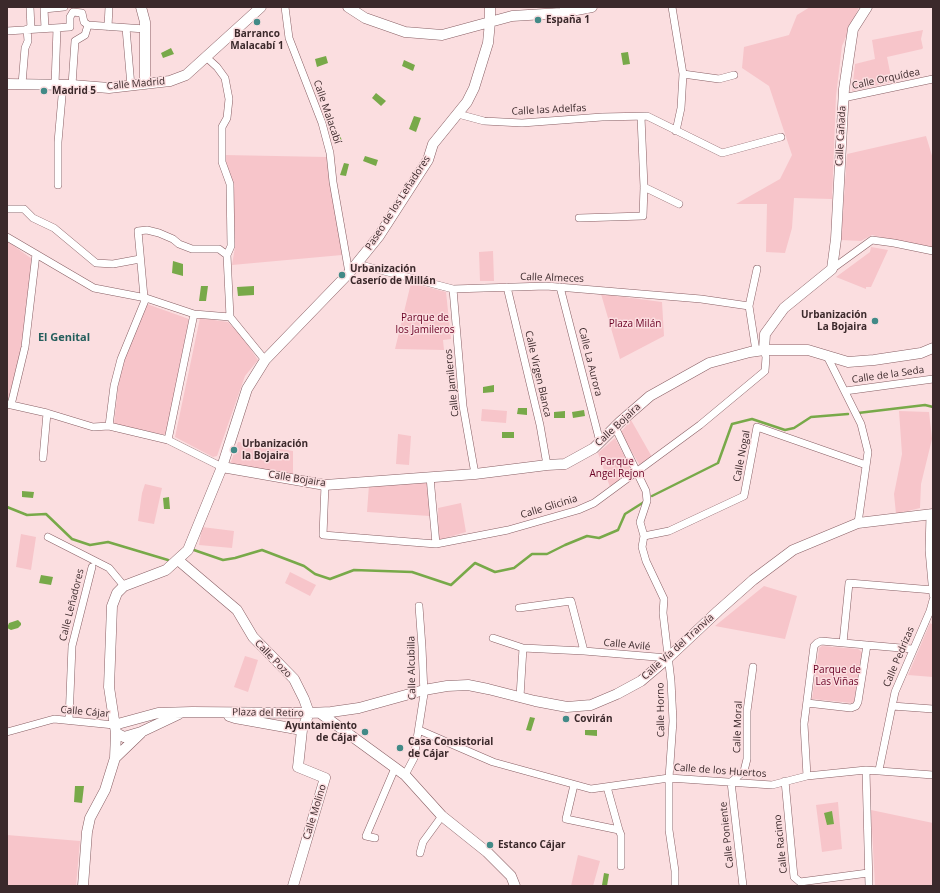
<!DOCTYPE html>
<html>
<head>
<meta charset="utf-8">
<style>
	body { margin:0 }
	#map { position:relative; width:940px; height:893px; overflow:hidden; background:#fbdee0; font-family:"Open Sans",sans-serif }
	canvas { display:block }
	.frame { position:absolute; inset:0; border:8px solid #3b292b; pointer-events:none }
</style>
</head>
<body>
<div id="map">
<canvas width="940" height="893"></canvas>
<div class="frame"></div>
</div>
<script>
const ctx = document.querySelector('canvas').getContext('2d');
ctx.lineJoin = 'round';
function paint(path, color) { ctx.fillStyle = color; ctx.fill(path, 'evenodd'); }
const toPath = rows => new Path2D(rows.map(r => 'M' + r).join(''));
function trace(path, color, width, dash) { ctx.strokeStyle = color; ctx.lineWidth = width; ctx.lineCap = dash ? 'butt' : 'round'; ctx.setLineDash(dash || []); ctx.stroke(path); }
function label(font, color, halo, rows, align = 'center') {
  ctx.font = font + ' "Open Sans",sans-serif'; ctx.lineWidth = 3; ctx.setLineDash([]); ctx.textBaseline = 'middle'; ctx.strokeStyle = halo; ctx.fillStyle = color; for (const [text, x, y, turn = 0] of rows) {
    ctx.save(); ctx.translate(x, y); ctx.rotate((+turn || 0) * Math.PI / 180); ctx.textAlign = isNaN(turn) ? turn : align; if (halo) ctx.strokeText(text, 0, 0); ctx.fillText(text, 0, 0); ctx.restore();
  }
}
const green = toPath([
	[810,7,859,7,842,46,836,96,832,199,794,198,792,228,785,253,766,252,767,204,736,204,780,179,792,155,769,86,742,68,744,47,789,35,797,15],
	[923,30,921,39,923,48,922,49,887,57,892,82,852,91,855,64,875,59,872,40],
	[926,136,933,159,933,249,872,235,861,241,841,240,847,154],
	[224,155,327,157,342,255,232,265,235,247,233,184],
	[7,241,32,259,21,350,8,401],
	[871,247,888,250,871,287,866,287,866,289,836,277,870,252],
	[493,251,494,281,480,281,479,252],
	[411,283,446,292,451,339,443,340,444,350,395,349],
	[601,294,662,302,664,336,620,359],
	[147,304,189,319,166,435,114,424,119,380,125,356],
	[200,318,228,322,241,335,258,360,245,376,217,456,213,457,175,437],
	[482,409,507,411,506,423,481,421],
	[899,411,929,412,932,439,921,484,920,508,896,514,894,494,902,454],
	[631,420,652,457,641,467,620,433],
	[398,434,411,436,409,465,396,464],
	[615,438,633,472,610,487,598,453],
	[238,442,293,451,293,477,229,467],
	[427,482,430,516,367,512,369,485],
	[145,484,162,488,154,524,138,521,142,493],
	[461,503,466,532,439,540,438,508],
	[202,527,234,531,232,548,199,545],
	[21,534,36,537,31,570,16,567],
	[290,572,316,585,310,596,285,583],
	[764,586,797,596,785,639,715,626],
	[930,623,933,625,933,677,908,675],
	[822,646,858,649,862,652,854,702,852,703,812,699,819,648],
	[245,656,258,660,248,692,234,687],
	[838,802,842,849,822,852,816,805],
	[871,810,933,823,933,886,875,886],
	[7,835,80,841,76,886,7,886],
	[578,855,600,861,593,886,571,886]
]);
const water = toPath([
	[171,48,174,54,163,58,161,53],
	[628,52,630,64,623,65,621,53],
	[326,56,328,63,317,67,315,59],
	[404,60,415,65,413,71,402,66],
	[376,93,386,101,381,106,372,98],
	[414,116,421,118,416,132,409,129],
	[337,131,342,140,336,143,331,134],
	[365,156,378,160,376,166,363,161],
	[344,163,349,164,346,176,340,175],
	[173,261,183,264,183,276,172,273],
	[201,286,208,286,206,301,199,301],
	[254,286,254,295,238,296,237,287],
	[494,385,494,392,483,393,483,387],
	[518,408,527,408,527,415,517,414],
	[584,410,585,416,573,418,572,412],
	[565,411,565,418,554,418,554,412],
	[502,432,514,432,514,438,502,438],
	[22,491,34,492,33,498,22,497],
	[169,497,170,509,164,509,163,498],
	[41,575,53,577,51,585,39,583],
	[18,620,21,623,21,625,18,628,11,630,7,628,9,623],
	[530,717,535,718,531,731,526,730],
	[585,730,597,730,597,736,585,735],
	[75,786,84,786,82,803,74,802],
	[832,811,834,824,827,825,824,813],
	[604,873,609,874,607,886,602,885]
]);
const stream = toPath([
	[858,413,925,405,933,407],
	[652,496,718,463,732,424,752,419,785,430,794,428,811,417,848,414],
	[7,507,27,515,46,514,72,539,90,545,108,542,168,560],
	[191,549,223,560,235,558,262,550,304,566,315,574,330,579,354,570,412,572,451,585,475,563,495,572,514,568,532,554,547,554,565,545,587,536,599,538,618,530,625,514,644,502]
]);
const street = toPath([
	[30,7,31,29],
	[285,7,289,38,322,123,330,153,333,182,349,273],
	[672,7,683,74,681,108,676,131],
	[108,27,109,7],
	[45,28,44,9,64,7],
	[126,28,131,86],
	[7,31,70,27,70,17,73,12,82,13,84,22,88,25,145,29],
	[206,57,217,67,225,78,229,99,227,118,222,127,222,162,230,184,231,246,227,255],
	[683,74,719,79,734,75],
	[22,84,25,48,28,41,27,29],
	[55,85,57,28],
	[72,85,75,41,85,35,88,25],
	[843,98,933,79],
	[458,114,484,121,522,123,602,117,647,116,722,153,781,137],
	[58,185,58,142,63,85],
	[644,187,679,204],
	[7,209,24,209,33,218,54,228,96,263,113,264,140,259],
	[579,218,643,216,644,187,641,117],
	[7,237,94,288,146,298,194,314,230,317],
	[357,264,453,289,546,286,701,299,749,306],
	[832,269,872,240,894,243,933,251],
	[507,287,540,425,547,465],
	[560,287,600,442],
	[453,289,463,406,475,474],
	[144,297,138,231,147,230,159,233,173,239,179,244,192,249,219,249,227,255,230,317,265,360],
	[756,351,749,306,757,269],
	[827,356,861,424,868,452,858,523],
	[845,391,933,379],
	[7,404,47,413,93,427,109,426,168,440,222,467],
	[11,405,25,347,36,254],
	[109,426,114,386,121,359,146,298],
	[615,427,646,491,647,501,640,522,644,536,642,547,646,561,664,599,663,613,671,681,673,721,669,778,669,830,675,871,675,886],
	[168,440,194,314],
	[43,458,47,413],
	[430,477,436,544],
	[325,485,323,535,436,544,508,530,578,510,594,503,700,425,765,371,766,357,764,350],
	[930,515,929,550,933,595],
	[644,536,669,531,744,496,757,427,866,465],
	[48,537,109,568,124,586],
	[519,608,571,601,584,651],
	[493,638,523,648,584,651,668,658],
	[843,643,849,583,933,590],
	[520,697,523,648],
	[807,703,851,708,856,706,858,702,867,645],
	[892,706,933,709],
	[69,720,72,646,92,567],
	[419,730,493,762,591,789,669,778,772,785,807,776,866,770,933,775],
	[7,732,54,719,114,725],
	[866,770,869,886],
	[879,770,895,692,930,611,933,600],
	[405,775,414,758,424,694,422,647,419,606],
	[807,776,804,724,814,646,817,643,821,641,912,649],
	[785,781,794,877,800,882,868,873],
	[574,785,566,819,619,830,607,787],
	[619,830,621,835,621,866],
	[375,838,366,836,395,768],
	[420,853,423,842,442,816],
	[743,886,731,782,744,771,747,759,747,711,753,667]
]);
const secondary = toPath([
	[141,7,145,22,145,84],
	[348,7,365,18,405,32,442,35,512,16,561,13,592,7],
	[7,84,72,85,109,88,170,81,186,75,261,7],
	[764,350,765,334,784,308,832,269,836,239,844,89,853,29,867,7],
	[222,467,325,485,475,474,547,465,565,464,594,448,620,422,650,396,709,363,750,352,764,350,808,350,848,362,874,360,921,353,933,348],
	[178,560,237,610,253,637,294,679,304,699,309,713],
	[320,713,405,775,442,816,487,852,511,876,515,886],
	[229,716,235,718,302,730],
	[114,725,158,713,192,712,309,713,331,712,359,708,424,690,447,686,468,685,488,689,535,701,567,707,591,705,617,694,641,681,668,658,718,611,753,580,793,550,858,523,933,514],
	[116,733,124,737,141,732,179,714],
	[115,758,141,733],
	[83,886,87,832,90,818,105,790,115,758,116,733,109,687,112,606,117,593,124,586,166,570,188,550,222,467,247,389,265,360,349,273,379,236,428,160,433,144,467,102,474,88,488,43,490,22,490,7],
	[293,886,325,778,298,767,302,730,309,713]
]);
const markers = [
	[538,20,4,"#428a87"],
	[257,22,4,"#428a87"],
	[44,91,4,"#428a87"],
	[342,275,4,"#428a87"],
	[875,321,4,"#428a87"],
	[234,450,4,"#428a87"],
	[566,719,4,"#428a87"],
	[365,732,4,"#428a87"],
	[400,748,4,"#428a87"],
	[490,845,4,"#428a87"]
];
const poiNames = [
	["España 1",546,20],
	["Barranco",257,34,"center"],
	["Malacabí 1",257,46,"center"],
	["Madrid 5",52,91],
	["Urbanización",350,269],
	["Caserío de Millán",350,281],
	["Urbanización",867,315,"right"],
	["La Bojaira",867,327,"right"],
	["Urbanización",242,444],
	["la Bojaira",242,456],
	["Covirán",574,719],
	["Ayuntamiento",357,726,"right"],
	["de Cájar",357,738,"right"],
	["Casa Consistorial",408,742],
	["de Cájar",408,754],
	["Estanco Cájar",498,845]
];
const streetNames = [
	["Calle Orquídea",886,79,-12],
	["Calle Madrid",136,84,-5],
	["Calle las Adelfas",549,110,-3],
	["Calle Malacabí",327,112,71],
	["Calle Cañada",841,136,-87],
	["Paseo de los Leñadores",398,203,-57],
	["Calle Almeces",552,278,2],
	["Calle La Aurora",590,362,76],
	["Calle Virgen Blanca",538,374,77],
	["Calle de la Seda",888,375,-8],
	["Calle Jamileros",452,383,-96],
	["Calle Bojaira",618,425,-43],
	["Calle Nogal",742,456,-79],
	["Calle Bojaira",297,479,9],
	["Calle Glicinia",549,507,-17],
	["Calle Leñadores",72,605,-76],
	["Calle Avilé",627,645,5],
	["Calle Vía del Tranvía",678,647,-42],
	["Calle Pedrizas",899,657,-67],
	["Calle Pozo",273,659,46],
	["Calle Alcubilla",412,668,-91],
	["Calle Horno",661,710,-91],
	["Calle Cájar",85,712,5],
	["Plaza del Retiro",268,713,1],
	["Calle Moral",738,727,-88],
	["Calle de los Huertos",720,771,4],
	["Calle Molino",315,812,-73],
	["Calle Poniente",727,835,-96],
	["Calle Racimo",781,844,-96]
];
const parkNames = [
	["Parque de",425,318],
	["los Jamileros",425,330],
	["Plaza Milán",635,324],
	["Parque",617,462],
	["Angel Rejon",617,474],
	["Parque de",837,670],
	["Las Viñas",837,682]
];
const neighbourhoodNames = [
	["El Genital",64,338]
];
paint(green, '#f7c5ca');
paint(water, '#78a949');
trace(stream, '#78a949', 2.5);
trace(street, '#885f64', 8);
trace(secondary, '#885f64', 11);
trace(street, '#fff', 7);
trace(secondary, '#fff', 10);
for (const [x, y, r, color] of markers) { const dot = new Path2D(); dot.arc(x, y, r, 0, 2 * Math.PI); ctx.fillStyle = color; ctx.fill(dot); trace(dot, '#fbdee0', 1.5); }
label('bold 10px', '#3b292b', '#fbdee0', poiNames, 'left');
label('10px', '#3b292b', '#fbdee0', streetNames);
label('10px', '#6a0024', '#fbdee0', parkNames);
label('bold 11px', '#245e5c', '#fbdee0', neighbourhoodNames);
</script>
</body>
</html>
